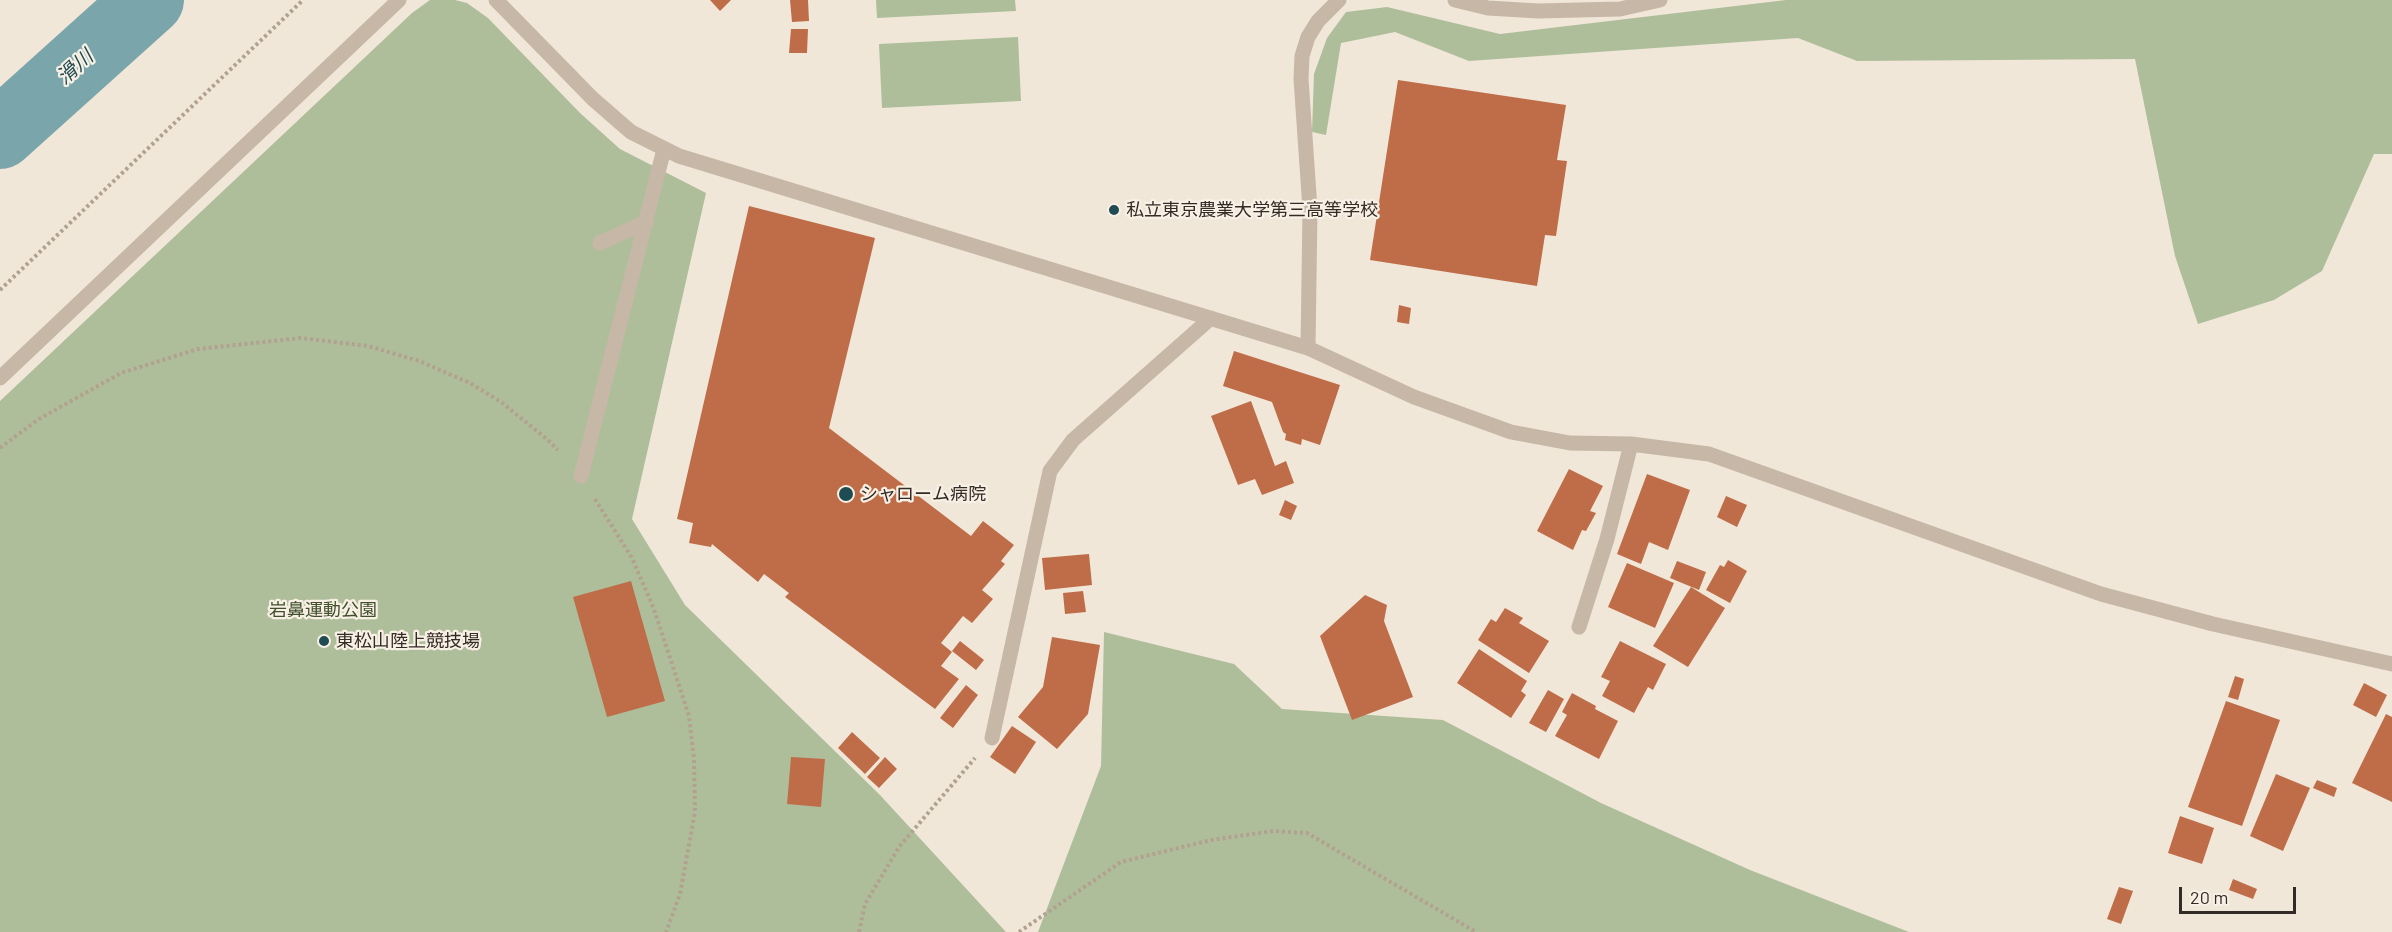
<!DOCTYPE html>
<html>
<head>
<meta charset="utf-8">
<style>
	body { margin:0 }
	#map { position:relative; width:2392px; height:932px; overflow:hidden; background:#f0e7d9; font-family:Barlow,sans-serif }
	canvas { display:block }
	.scale { position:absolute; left:2179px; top:887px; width:117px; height:27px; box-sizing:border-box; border:3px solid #332b26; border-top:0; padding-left:8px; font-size:18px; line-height:21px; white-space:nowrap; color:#332b26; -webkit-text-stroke:4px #f8f0e5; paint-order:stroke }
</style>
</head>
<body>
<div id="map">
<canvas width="2392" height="932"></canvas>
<div class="scale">20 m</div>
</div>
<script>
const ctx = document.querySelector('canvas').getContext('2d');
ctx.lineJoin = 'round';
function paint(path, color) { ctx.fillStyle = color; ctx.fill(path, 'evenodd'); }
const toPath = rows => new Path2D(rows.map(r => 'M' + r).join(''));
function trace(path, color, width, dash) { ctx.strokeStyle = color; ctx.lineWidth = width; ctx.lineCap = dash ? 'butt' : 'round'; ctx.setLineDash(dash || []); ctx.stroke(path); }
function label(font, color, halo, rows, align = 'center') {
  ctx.font = font + ' Barlow,"Noto Sans JP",sans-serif'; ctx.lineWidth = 4.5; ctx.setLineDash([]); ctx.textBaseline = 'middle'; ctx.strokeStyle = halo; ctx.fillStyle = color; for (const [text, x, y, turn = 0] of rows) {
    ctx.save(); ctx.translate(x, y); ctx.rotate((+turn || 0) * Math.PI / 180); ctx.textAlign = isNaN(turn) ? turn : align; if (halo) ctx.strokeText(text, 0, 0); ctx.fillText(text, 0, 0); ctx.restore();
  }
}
const green = toPath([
	[430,0,455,0,467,3,488,18,580,113,620,149,706,193,632,519,685,605,880,795,1006,932,0,932,0,401,412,13],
	[876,0,1015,0,1016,11,877,18],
	[1786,0,2392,0,2392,154,2374,154,2322,271,2274,300,2198,324,2175,256,2135,59,1857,61,1798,38,1469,61,1395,32,1341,43,1326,135,1312,132,1314,74,1327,38,1346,12,1387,7,1500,34],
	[1018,37,1021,101,882,108,879,44],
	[1104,632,1234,664,1282,709,1443,720,1601,803,1750,870,1909,932,1038,932,1101,766]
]);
const river = toPath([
	[0,134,149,0]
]);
const building = toPath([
	[710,0,731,0,720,11],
	[790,0,808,0,809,21,792,22],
	[791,29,808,29,807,53,789,53],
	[1398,80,1566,105,1557,160,1567,161,1556,236,1545,235,1537,286,1370,260],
	[749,206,875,238,829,428,971,536,983,521,1014,545,1001,561,1005,564,982,590,993,599,972,623,963,616,941,643,952,652,941,666,959,679,935,709,785,597,789,593,764,574,758,582,712,544,711,547,689,543,693,523,677,519],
	[1399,305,1411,308,1409,324,1397,322],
	[1234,351,1340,385,1320,445,1302,439,1301,445,1285,440,1286,434,1283,432,1272,402,1223,386],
	[1251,401,1275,466,1286,461,1294,483,1262,495,1255,479,1238,485,1211,416],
	[1569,469,1603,486,1590,511,1596,513,1586,531,1582,530,1573,550,1537,531],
	[1647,474,1690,490,1668,550,1649,542,1641,564,1617,554],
	[1726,496,1747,505,1737,527,1717,517],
	[1285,500,1297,506,1291,520,1279,515],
	[1089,554,1092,585,1045,590,1042,558],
	[1728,560,1747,571,1730,603,1706,590,1720,565,1724,567],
	[1677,561,1706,572,1699,590,1670,578],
	[1627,563,1674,583,1655,628,1608,607],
	[631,581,665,701,607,717,573,597],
	[1691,587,1725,608,1688,667,1653,646],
	[1083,591,1086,612,1065,614,1063,593],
	[1365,595,1387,605,1384,621,1413,697,1352,720,1320,636],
	[1505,608,1523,618,1519,623,1549,641,1529,673,1478,640,1491,619,1496,622],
	[1052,637,1100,645,1088,714,1057,749,1018,717,1043,687],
	[960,641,984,660,976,670,952,651],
	[1620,641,1666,664,1653,690,1648,687,1634,713,1602,696,1610,681,1601,677],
	[1479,649,1527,681,1521,691,1526,695,1511,718,1457,683],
	[2235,676,2244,679,2238,700,2228,697],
	[2364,683,2387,695,2376,717,2353,705],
	[966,685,978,695,953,728,940,718],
	[1548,690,1564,699,1546,732,1529,723],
	[1572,693,1596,706,1595,709,1618,721,1599,759,1555,736,1567,715,1562,712],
	[2226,701,2280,720,2242,826,2188,807],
	[2386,714,2392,717,2392,802,2352,783],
	[1012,726,1036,742,1015,774,990,757],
	[852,732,880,758,865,774,838,748],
	[791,757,825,759,821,807,787,804],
	[885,757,897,769,879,788,867,777],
	[2276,774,2310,788,2283,851,2250,836],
	[2317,780,2337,788,2334,797,2313,788],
	[2180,816,2214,828,2202,864,2168,853],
	[2233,879,2257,889,2253,899,2229,890],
	[2119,887,2133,891,2121,924,2107,919]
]);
const path = toPath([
	[0,290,303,0],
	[0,448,39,419,121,373,198,349,301,338,368,346,419,361,470,383,501,402,548,440,558,450],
	[595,499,632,558,654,609,689,716,694,759,695,812,680,894,666,932],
	[859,932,865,904,899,847,975,758],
	[1019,932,1121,862,1211,840,1273,831,1307,833,1476,932]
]);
const minor = toPath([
	[496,0,593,99,631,132,679,156,1308,348,1414,397,1511,432,1570,443,1631,444,1709,454,2101,594,2213,624,2392,664],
	[1455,0,1488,8,1538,11,1620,9,1660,0],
	[600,243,646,222],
	[1308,348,1310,209,1301,79,1302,56,1308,37,1318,21,1339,0],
	[0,378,399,0],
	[581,476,664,149],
	[1579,627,1607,539,1631,444],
	[992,738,1050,471,1073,440,1211,318]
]);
const markers = [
	[1114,210,6,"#1f4b52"],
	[846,494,8,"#1f4b52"],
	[324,641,6,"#1f4b52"]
];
const poiNames = [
	["私立東京農業大学第三高等学校",1126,210],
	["シャローム病院",860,494],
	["東松山陸上競技場",336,641]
];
const parkNames = [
	["岩鼻運動公園",323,610]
];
const waterNames = [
	["滑川",75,67,-42]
];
paint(green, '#afbe9a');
trace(river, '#7aa6ab', 70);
paint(building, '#bf6d48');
trace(path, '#b2a190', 4, [3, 3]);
trace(minor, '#c7b7a6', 15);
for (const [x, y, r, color] of markers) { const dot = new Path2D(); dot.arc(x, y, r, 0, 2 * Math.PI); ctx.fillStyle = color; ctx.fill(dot); trace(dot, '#f8f0e5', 2); }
label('18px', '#332b26', '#f8f0e5', poiNames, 'left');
label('18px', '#40502c', '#f8f0e5', parkNames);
label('italic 20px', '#1f4b52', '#f8f0e5', waterNames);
</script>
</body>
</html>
